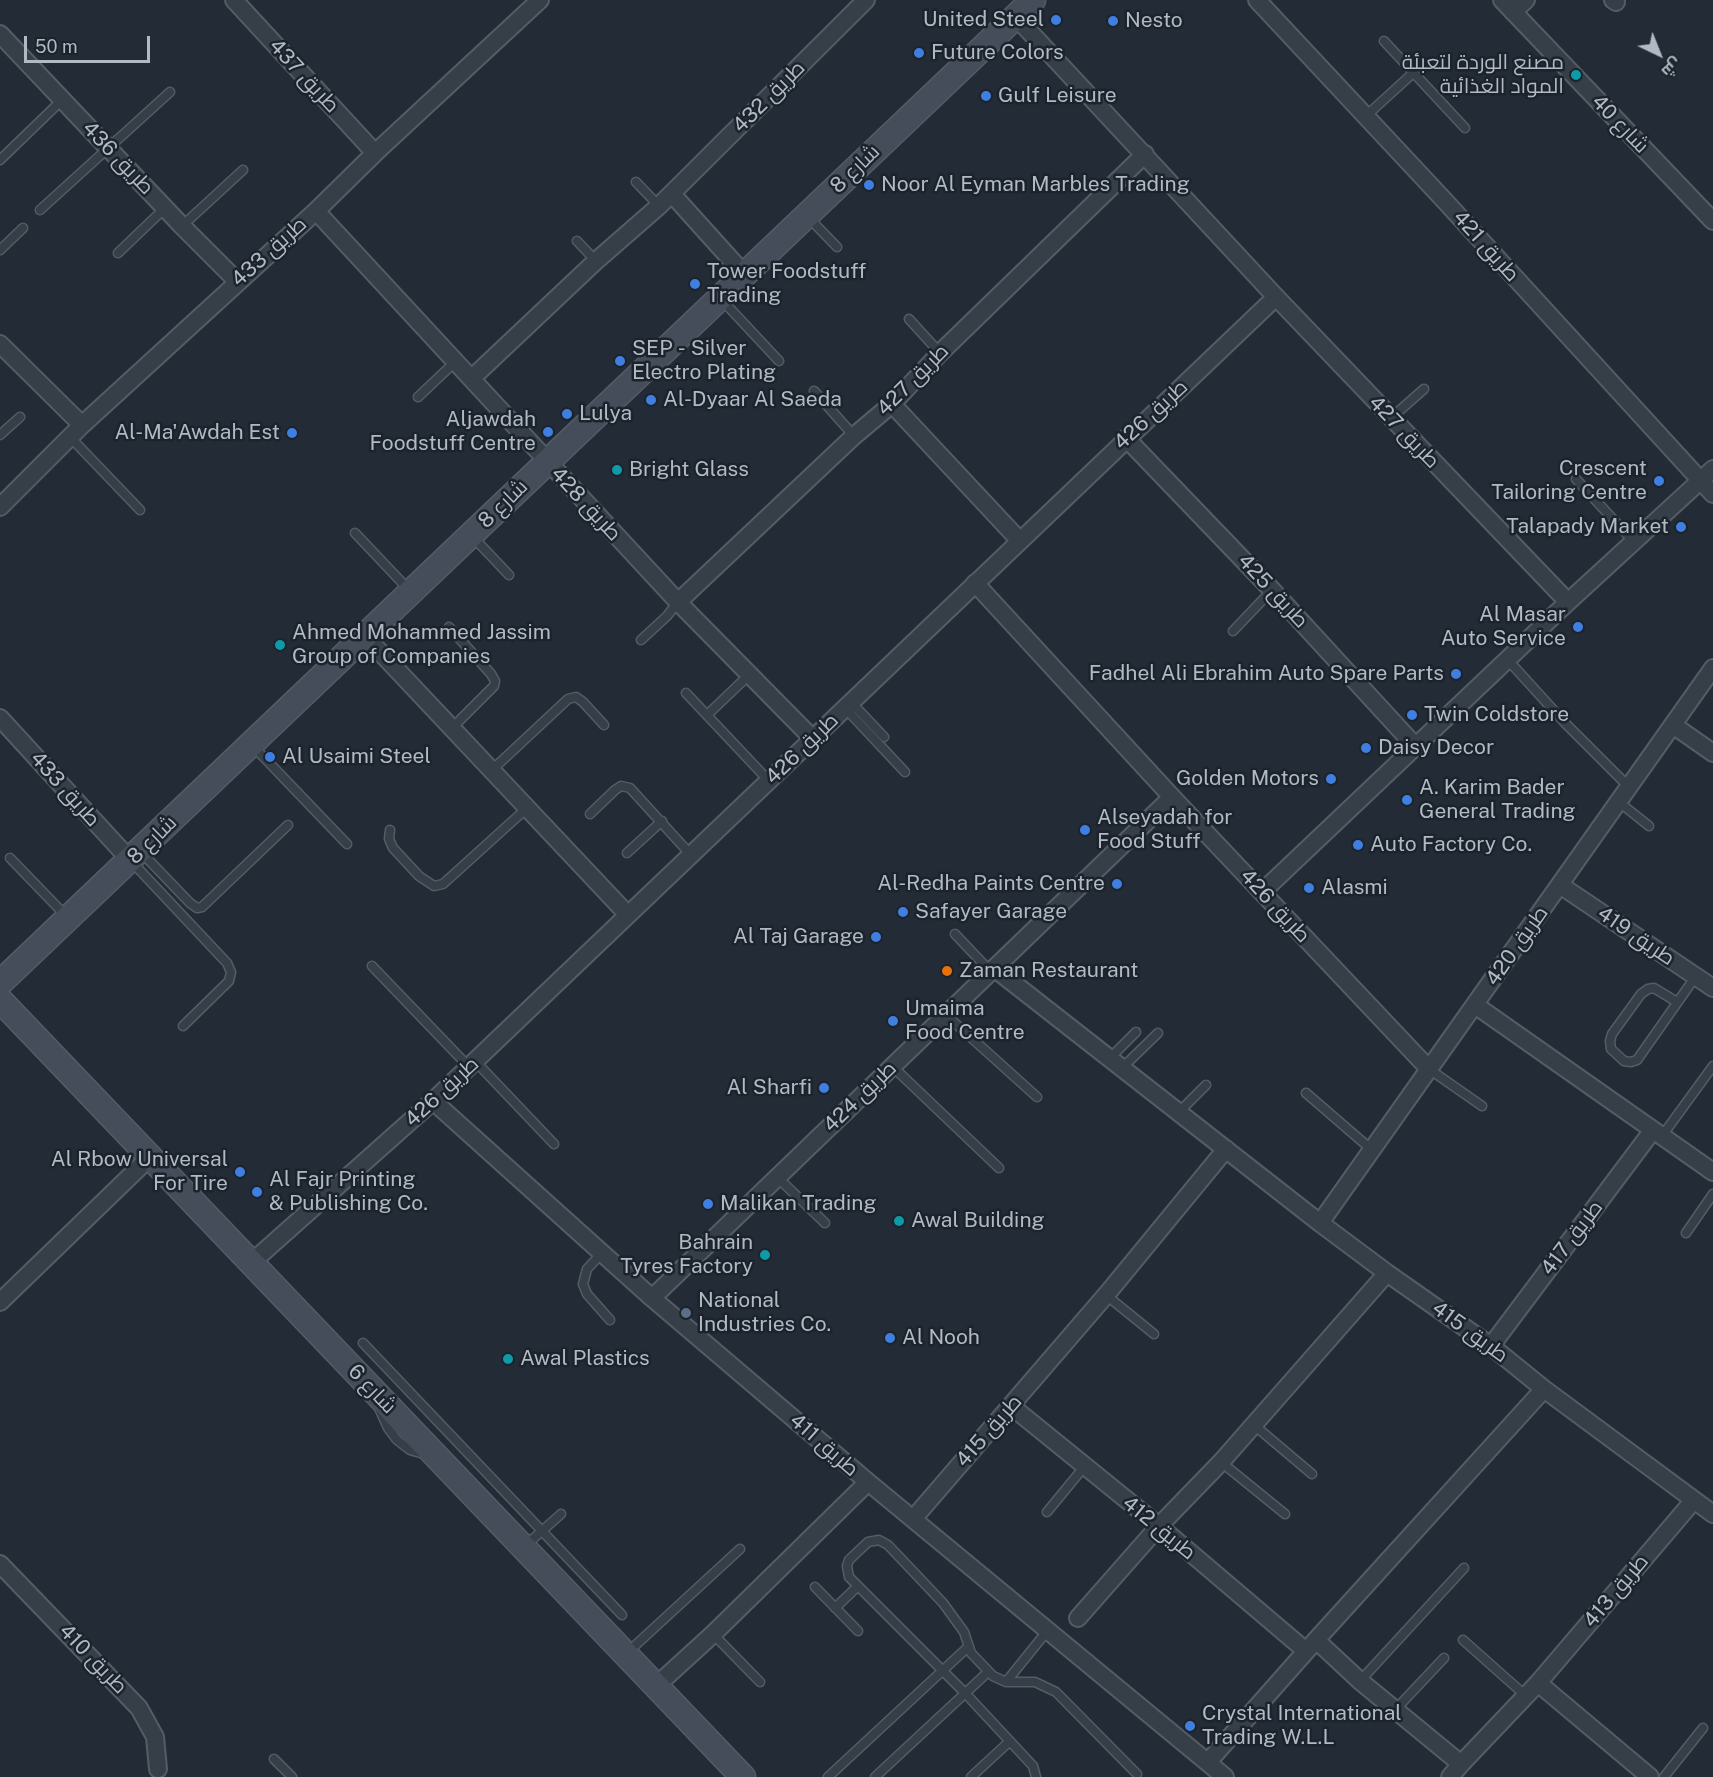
<!DOCTYPE html>
<html>
<head>
<meta charset="utf-8">
<style>
	body { margin:0 }
	#map { position:relative; width:1713px; height:1777px; overflow:hidden; background:#232c36; font-family:"Public Sans",Cairo,sans-serif }
	canvas { display:block }
	.north { position:absolute; left:1629px; top:24px; width:60px; height:60px; -webkit-text-stroke:4px #1c232c; paint-order:stroke; rotate:137deg; font-size:16px; font-weight:700; line-height:24px; text-align:center; color:#b1b9c3 }
	.north::after { content:''; display:block; margin:auto; width:21px; height:27px; background:#b1b9c3; clip-path:polygon(50% 0,100% 100%,50% 72%,0 100%) }
	.scale { position:absolute; left:24px; top:36px; width:126px; height:27px; box-sizing:border-box; border:3px solid #b1b9c3; border-top:0; padding-left:8px; font-size:18px; line-height:21px; white-space:nowrap; color:#b1b9c3; -webkit-text-stroke:4px #1c232c; paint-order:stroke }
</style>
</head>
<body>
<div id="map">
<canvas width="1713" height="1777"></canvas>
<div class="north">ش</div>
<div class="scale">50 m</div>
</div>
<script>
const ctx = document.querySelector('canvas').getContext('2d');
ctx.lineJoin = 'round';
const toPath = rows => new Path2D(rows.map(r => 'M' + r).join(''));
function trace(path, color, width, dash) { ctx.strokeStyle = color; ctx.lineWidth = width; ctx.lineCap = dash ? 'butt' : 'round'; ctx.setLineDash(dash || []); ctx.stroke(path); }
function label(font, color, halo, rows, align = 'center') {
  ctx.font = font + ' "Public Sans",Cairo,sans-serif'; ctx.lineWidth = 5; ctx.setLineDash([]); ctx.textBaseline = 'middle'; ctx.strokeStyle = halo; ctx.fillStyle = color; for (const [text, x, y, turn = 0] of rows) {
    ctx.save(); ctx.translate(x, y); ctx.rotate((+turn || 0) * Math.PI / 180); ctx.textAlign = isNaN(turn) ? turn : align; if (halo) ctx.strokeText(text, 0, 0); ctx.fillText(text, 0, 0); ctx.restore();
  }
}
const lane = toPath([
	[1384,41,1465,128],
	[1366,116,1413,73],
	[0,160,62,100],
	[636,182,659,206],
	[40,210,170,92],
	[808,217,837,247],
	[182,226,243,170],
	[577,241,596,261],
	[0,250,23,228],
	[118,253,165,208],
	[722,300,779,361],
	[909,319,940,353],
	[814,391,854,436],
	[418,397,456,361],
	[1391,418,1424,389],
	[0,435,20,417],
	[71,438,140,510],
	[1576,479,1634,542],
	[355,533,410,591],
	[473,537,509,575],
	[449,627,491,674,495,681,494,686,452,728],
	[1233,631,1272,590],
	[641,640,667,616,678,602],
	[1507,659,1566,724,1629,787],
	[686,693,769,781],
	[851,702,884,737],
	[845,708,905,772],
	[707,715,750,674],
	[252,745,347,844],
	[492,770,568,699,576,697,583,702,604,725],
	[1619,802,1649,826],
	[590,814,615,790,621,786,630,788,691,855],
	[390,830,389,839,393,848,419,876,434,886,443,884,527,808],
	[141,852,190,903,197,908,202,907,288,825],
	[627,853,662,821],
	[10,858,67,917],
	[131,861,227,963,231,972,229,981,183,1026],
	[955,934,991,972],
	[372,966,469,1067],
	[1677,1002,1654,988,1648,989,1641,994,1612,1034,1610,1041,1611,1049,1624,1061,1631,1062,1637,1060,1696,976],
	[946,1015,1037,1097],
	[1110,1058,1136,1032],
	[475,1061,554,1144],
	[892,1066,999,1168],
	[1122,1068,1158,1033],
	[1429,1069,1482,1106],
	[1306,1093,1372,1150],
	[1179,1112,1206,1085],
	[1662,1136,1713,1066],
	[777,1177,825,1223],
	[1686,1233,1713,1194],
	[602,1253,587,1269,583,1284,587,1294,610,1320],
	[1106,1295,1154,1334],
	[363,1343,622,1615],
	[379,1408,388,1428,397,1440,410,1450,424,1454],
	[1254,1425,1312,1474],
	[1221,1462,1285,1514],
	[1047,1512,1084,1467],
	[526,1545,561,1514],
	[815,1587,858,1631],
	[835,1608,858,1586],
	[713,1634,760,1682],
	[1463,1640,1526,1696],
	[628,1652,740,1549],
	[1360,1681,1464,1568],
	[1006,1682,1048,1630],
	[1395,1710,1444,1658],
	[274,1759,292,1777],
	[828,1777,968,1647],
	[875,1777,988,1672],
	[971,1777,1010,1741],
	[1036,1777,1033,1766,965,1693,849,1577,847,1566,849,1560,868,1542,879,1540,888,1545,943,1603,964,1632,971,1653,993,1676,1006,1682,1035,1682,1056,1692,1137,1774],
	[1664,1777,1703,1728]
]);
const street = toPath([
	[234,0,375,153],
	[1257,0,1444,200,1713,494],
	[1502,0,1713,221],
	[1613,0,1616,2],
	[1513,12,1526,0],
	[1015,16,1276,297,1568,602],
	[0,34,182,226,237,281],
	[672,194,744,274],
	[316,211,678,602,813,739],
	[0,344,82,425],
	[472,378,596,261,659,206,866,0],
	[892,404,1020,541],
	[1126,438,1272,590,1416,747],
	[0,507,82,425,316,211,375,153,540,0],
	[975,583,1172,797,1429,1069],
	[678,602,854,436,892,404,940,353,1145,154],
	[365,636,628,915],
	[0,718,131,861],
	[1673,725,1713,753],
	[1560,885,1713,988],
	[1262,892,1568,602,1713,469],
	[994,968,1320,1223,1387,1273,1491,1346,1544,1389,1713,1514],
	[1475,1005,1713,1172],
	[433,1101,652,1298,868,1482,1225,1777],
	[1320,1223,1713,668],
	[251,1263,433,1101,1276,297],
	[652,1298,1172,797],
	[0,1302,150,1157],
	[1491,1346,1653,1130],
	[1011,1406,1159,1526,1306,1651],
	[913,1519,1106,1295,1226,1149],
	[0,1564,139,1708,155,1737,158,1769],
	[1078,1618,1159,1526,1221,1462,1387,1273],
	[1316,1640,1360,1681,1461,1764],
	[1538,1683,1650,1777],
	[656,1686,713,1634,868,1482],
	[1208,1762,1316,1640,1544,1389],
	[1450,1777,1461,1764,1538,1683,1694,1500]
]);
const secondary = toPath([
	[0,983,1033,0],
	[0,1000,743,1777]
]);
const markers = [
	[1056,20,6,"#3f7fe0"],
	[1113,21,6,"#3f7fe0"],
	[919,53,6,"#3f7fe0"],
	[1576,75,6,"#0f9aa8"],
	[986,96,6,"#3f7fe0"],
	[869,185,6,"#3f7fe0"],
	[695,284,6,"#3f7fe0"],
	[620,361,6,"#3f7fe0"],
	[651,400,6,"#3f7fe0"],
	[567,414,6,"#3f7fe0"],
	[548,432,6,"#3f7fe0"],
	[292,433,6,"#3f7fe0"],
	[617,470,6,"#0f9aa8"],
	[1659,481,6,"#3f7fe0"],
	[1681,527,6,"#3f7fe0"],
	[1578,627,6,"#3f7fe0"],
	[280,645,6,"#0f9aa8"],
	[1456,674,6,"#3f7fe0"],
	[1412,715,6,"#3f7fe0"],
	[1366,748,6,"#3f7fe0"],
	[270,757,6,"#3f7fe0"],
	[1331,779,6,"#3f7fe0"],
	[1407,800,6,"#3f7fe0"],
	[1085,830,6,"#3f7fe0"],
	[1358,845,6,"#3f7fe0"],
	[1117,884,6,"#3f7fe0"],
	[1309,888,6,"#3f7fe0"],
	[903,912,6,"#3f7fe0"],
	[876,937,6,"#3f7fe0"],
	[947,971,6,"#e8710a"],
	[893,1021,6,"#3f7fe0"],
	[824,1088,6,"#3f7fe0"],
	[240,1172,6,"#3f7fe0"],
	[257,1192,6,"#3f7fe0"],
	[708,1204,6,"#3f7fe0"],
	[899,1221,6,"#0f9aa8"],
	[765,1255,6,"#0f9aa8"],
	[686,1313,6,"#5c6f8a"],
	[890,1338,6,"#3f7fe0"],
	[508,1359,6,"#0f9aa8"],
	[1190,1726,6,"#3f7fe0"]
];
const poiNames = [
	["United Steel",1044,20,"right"],
	["Nesto",1125,21],
	["Future Colors",931,53],
	["مصنع الوردة لتعبئة",1564,63,"right"],
	["المواد الغذائية",1564,87,"right"],
	["Gulf Leisure",998,96],
	["Noor Al Eyman Marbles Trading",881,185],
	["Tower Foodstuff",707,272],
	["Trading",707,296],
	["SEP - Silver",632,349],
	["Electro Plating",632,373],
	["Al-Dyaar Al Saeda",663,400],
	["Lulya",579,414],
	["Aljawdah",536,420,"right"],
	["Foodstuff Centre",536,444,"right"],
	["Al-Ma'Awdah Est",280,433,"right"],
	["Crescent",1647,469,"right"],
	["Tailoring Centre",1647,493,"right"],
	["Bright Glass",629,470],
	["Talapady Market",1669,527,"right"],
	["Al Masar",1566,615,"right"],
	["Auto Service",1566,639,"right"],
	["Ahmed Mohammed Jassim",292,633],
	["Group of Companies",292,657],
	["Fadhel Ali Ebrahim Auto Spare Parts",1444,674,"right"],
	["Twin Coldstore",1424,715],
	["Daisy Decor",1378,748],
	["Al Usaimi Steel",282,757],
	["Golden Motors",1319,779,"right"],
	["A. Karim Bader",1419,788],
	["General Trading",1419,812],
	["Alseyadah for",1097,818],
	["Food Stuff",1097,842],
	["Auto Factory Co.",1370,845],
	["Al-Redha Paints Centre",1105,884,"right"],
	["Alasmi",1321,888],
	["Safayer Garage",915,912],
	["Al Taj Garage",864,937,"right"],
	["Zaman Restaurant",959,971],
	["Umaima",905,1009],
	["Food Centre",905,1033],
	["Al Sharfi",812,1088,"right"],
	["Al Rbow Universal",228,1160,"right"],
	["For Tire",228,1184,"right"],
	["Al Fajr Printing",269,1180],
	["& Publishing Co.",269,1204],
	["Malikan Trading",720,1204],
	["Awal Building",911,1221],
	["Bahrain",753,1243,"right"],
	["Tyres Factory",753,1267,"right"],
	["National",698,1301],
	["Industries Co.",698,1325],
	["Al Nooh",902,1338],
	["Awal Plastics",520,1359],
	["Crystal International",1202,1714],
	["Trading W.L.L",1202,1738]
];
const streetNames = [
	["طريق 437",304,76,47],
	["طريق 432",769,97,-45],
	["شارع 40",1620,124,46],
	["طريق 436",118,158,46],
	["شارع 8",855,169,-44],
	["طريق 421",1486,246,48],
	["طريق 433",269,252,-42],
	["طريق 427",913,380,-45],
	["طريق 426",1151,415,-43],
	["طريق 427",1404,432,46],
	["شارع 8",503,504,-44],
	["طريق 428",586,504,47],
	["طريق 425",1273,591,47],
	["طريق 426",802,749,-44],
	["طريق 433",65,789,48],
	["شارع 8",152,840,-44],
	["طريق 426",1275,906,47],
	["طريق 419",1636,936,34],
	["طريق 420",1517,946,-55],
	["طريق 426",442,1092,-43],
	["طريق 424",860,1097,-44],
	["طريق 417",1572,1238,-53],
	["طريق 415",1470,1332,36],
	["شارع 6",372,1389,46],
	["طريق 415",989,1431,-49],
	["طريق 411",824,1445,41],
	["طريق 412",1159,1528,39],
	["طريق 413",1616,1591,-50],
	["طريق 410",93,1659,46]
];
trace(lane, '#545c65', 11);
trace(street, '#545c65', 20);
trace(secondary, '#545c65', 27);
trace(lane, '#363e47', 8);
trace(street, '#363e47', 16);
trace(secondary, '#454d5a', 24);
for (const [x, y, r, color] of markers) { const dot = new Path2D(); dot.arc(x, y, r, 0, 2 * Math.PI); ctx.fillStyle = color; ctx.fill(dot); trace(dot, '#1c232c', 2); }
label('21px', '#b1b9c3', '#1c232c', poiNames, 'left');
label('21px', '#b1b9c3', '#1c232c', streetNames);
</script>
</body>
</html>
